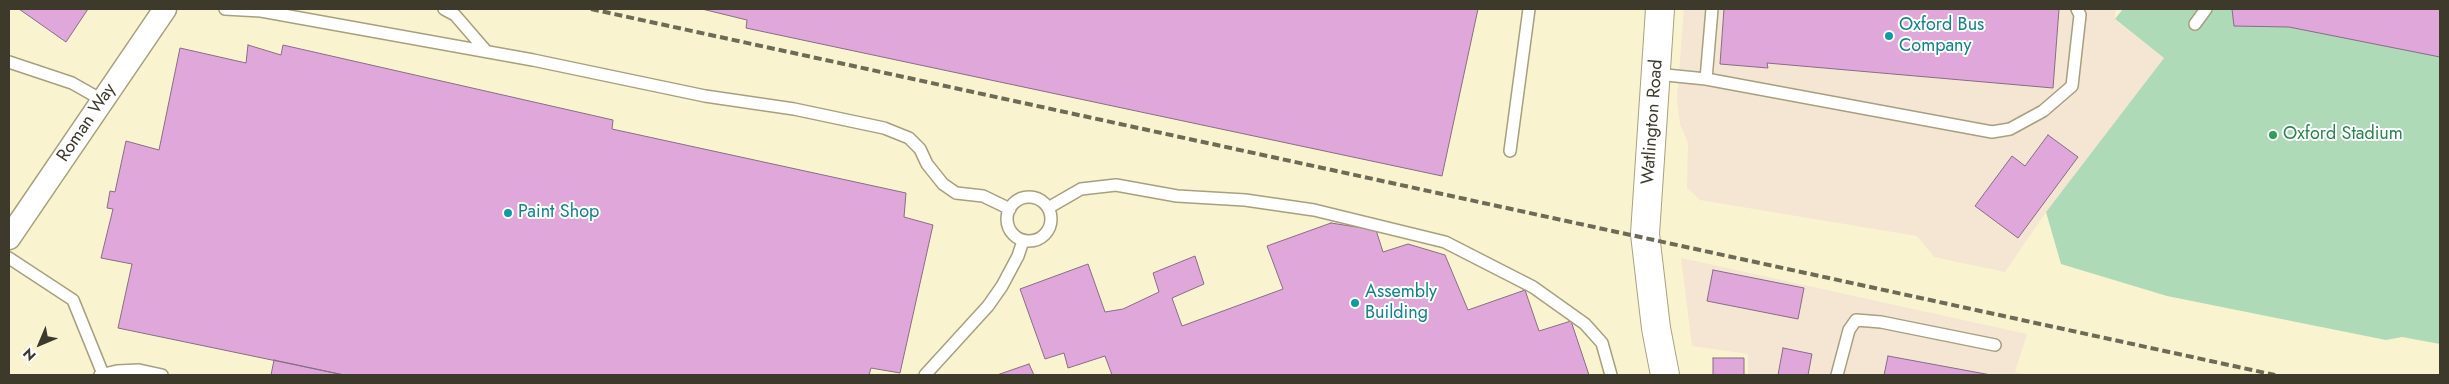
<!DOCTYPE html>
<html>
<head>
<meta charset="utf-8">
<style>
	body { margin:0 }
	#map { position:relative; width:2449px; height:384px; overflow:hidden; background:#f9f3cf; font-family:Jost,sans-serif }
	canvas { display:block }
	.frame { position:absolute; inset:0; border:10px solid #3d3a2c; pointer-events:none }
	.north { position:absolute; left:15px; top:319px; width:50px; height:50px; -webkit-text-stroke:4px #fff; paint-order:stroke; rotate:225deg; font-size:14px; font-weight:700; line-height:20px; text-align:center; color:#3d3a2c }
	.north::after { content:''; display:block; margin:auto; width:18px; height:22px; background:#3d3a2c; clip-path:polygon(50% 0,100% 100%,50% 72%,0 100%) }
</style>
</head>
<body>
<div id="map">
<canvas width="2449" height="384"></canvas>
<div class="frame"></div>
<div class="north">N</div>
</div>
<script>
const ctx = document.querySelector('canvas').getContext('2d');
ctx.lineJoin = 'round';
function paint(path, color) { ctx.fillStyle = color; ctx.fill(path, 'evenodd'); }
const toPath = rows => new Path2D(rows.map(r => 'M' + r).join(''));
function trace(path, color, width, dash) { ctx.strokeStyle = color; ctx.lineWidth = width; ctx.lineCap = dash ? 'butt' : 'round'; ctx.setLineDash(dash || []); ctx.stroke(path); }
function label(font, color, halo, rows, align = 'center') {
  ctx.font = font + ' Jost,sans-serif'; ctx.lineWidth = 4; ctx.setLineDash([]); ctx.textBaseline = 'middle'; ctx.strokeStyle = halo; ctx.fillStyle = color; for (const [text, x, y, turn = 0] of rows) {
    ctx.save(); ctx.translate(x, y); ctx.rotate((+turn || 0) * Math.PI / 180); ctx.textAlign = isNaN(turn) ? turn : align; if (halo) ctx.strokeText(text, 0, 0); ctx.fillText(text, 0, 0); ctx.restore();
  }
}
const commercial = toPath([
	[1684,9,2115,9,2115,20,2164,58,2046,212,2005,272,1934,257,1917,236,1700,200,1687,188,1688,143,1680,124,1677,99],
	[1681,258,2027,334,2015,372,2030,375,1748,375,1748,354,1692,346]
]);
const green = toPath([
	[2123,9,2440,9,2440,344,2402,337,2386,340,2167,296,2061,264,2046,212,2164,58,2115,19]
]);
const building = toPath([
	[19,9,88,9,66,42,19,9],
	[702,9,1478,9,1442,176,746,28,747,20,702,9],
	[1724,9,2059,9,2053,88,1767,63,1768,68,1720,64,1724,9],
	[2232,9,2440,9,2440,57,2289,27,2234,26,2232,9],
	[248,45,281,55,283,45,613,120,612,129,906,193,904,217,933,225,900,373,871,368,869,375,344,375,118,328,132,264,101,258,113,209,107,208,110,191,115,192,126,141,159,150,180,48,246,63,248,45],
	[2048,135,2078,157,2018,238,1975,206,2012,156,2025,166,2048,135],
	[1331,223,1376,230,1383,252,1408,244,1445,255,1468,310,1525,290,1539,331,1571,321,1589,375,1112,375,1105,356,1068,368,1064,353,1045,359,1020,289,1088,264,1105,312,1123,309,1159,292,1153,273,1195,256,1204,284,1172,298,1182,326,1283,289,1267,246,1331,223],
	[1713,270,1804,288,1798,319,1707,301,1713,270],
	[1783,348,1812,354,1808,375,1778,375,1783,348],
	[1888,356,1991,375,1884,375,1888,356],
	[1713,358,1744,358,1744,375,1713,375,1713,358],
	[274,360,344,375,271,375,274,360],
	[1029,364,1034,375,997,375,1029,364]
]);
const service = toPath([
	[225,9,261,11,533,60,705,96,794,109,884,128,909,138,920,149,927,164,943,184,956,193,983,196,1010,209],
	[444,9,455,15,487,52],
	[2195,24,2206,9],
	[9,62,72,83,102,100],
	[1656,74,1706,79,1992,132,2010,129,2043,111,2072,86,2080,15,2077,9],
	[1706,79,1712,9],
	[1510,151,1529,9],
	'1007 219a22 22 0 1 1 44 0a22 22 0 1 1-44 0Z',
	[1048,208,1081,189,1116,185,1177,196,1245,200,1314,210,1445,242,1533,287,1585,324,1602,343,1611,375],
	[9,258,73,300,103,374],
	[100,375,117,371,139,370,162,375],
	[925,375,988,306,1002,286,1018,256,1023,241],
	[1837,375,1849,330,1856,320,1881,322,1995,345]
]);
const minor = toPath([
	[9,238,165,9]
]);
const secondary = toPath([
	[1660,9,1645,234,1656,328,1665,375]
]);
const rail = toPath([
	[591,9,2275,375]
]);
const markers = [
	[1889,36,5,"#0f9aa8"],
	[2273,135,5,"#2e9e5b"],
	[508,213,5,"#0f9aa8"],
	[1355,303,5,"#0f9aa8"]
];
const cultureNames = [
	["Oxford Bus",1899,26],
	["Company",1899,47],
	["Paint Shop",518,213],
	["Assembly",1365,293],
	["Building",1365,314]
];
const streetNames = [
	["Watlington Road",1653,122,-86],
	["Roman Way",87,123,-56]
];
const leisureNames = [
	["Oxford Stadium",2283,135]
];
paint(commercial, '#f5e5d3');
paint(green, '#aedab8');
paint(building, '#e0a7db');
trace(building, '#876d84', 1);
trace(service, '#a6a07e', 14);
trace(minor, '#a6a07e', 25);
trace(secondary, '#a6a07e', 30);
trace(service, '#fff', 11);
trace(minor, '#fff', 22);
trace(secondary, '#fff', 28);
trace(rail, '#6d6a56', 4, [8, 4]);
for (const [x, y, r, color] of markers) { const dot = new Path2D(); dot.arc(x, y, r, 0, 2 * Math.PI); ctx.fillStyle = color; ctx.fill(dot); trace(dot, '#fff', 2); }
label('18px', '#0d838f', '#fff', cultureNames, 'left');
label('18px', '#3d3a2c', '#fff', streetNames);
label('18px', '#27864d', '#fff', leisureNames, 'left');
</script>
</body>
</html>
